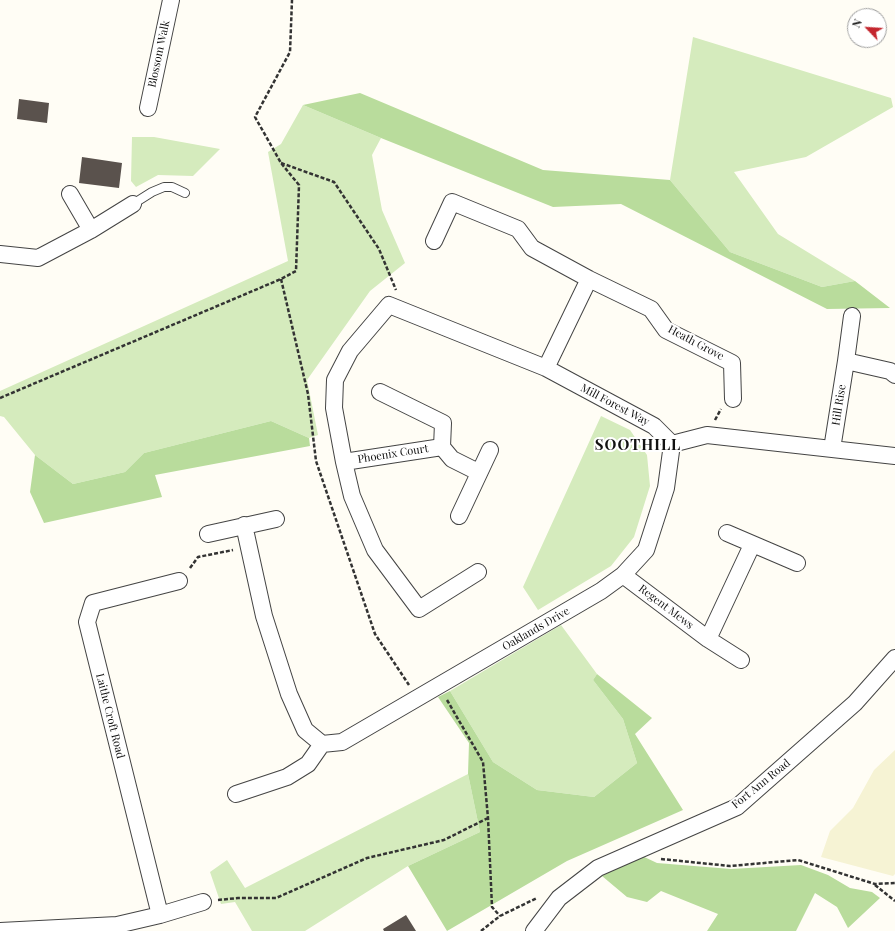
<!DOCTYPE html>
<html>
<head>
<meta charset="utf-8">
<style>
	body { margin:0 }
	#map { position:relative; width:895px; height:931px; overflow:hidden; background:#fffdf5; font-family:"Playfair Display",serif }
	canvas { display:block }
	.north { position:absolute; left:847px; top:8px; width:40px; height:40px; box-sizing:border-box; background:#fff; border:1px solid #a0a0a0; border-radius:50%; rotate:295deg; font-size:11px; font-weight:700; line-height:16px; text-align:center; color:#111 }
	.north::after { content:''; display:block; margin:auto; width:14px; height:18px; background:#c4262e; clip-path:polygon(50% 0,100% 100%,50% 72%,0 100%) }
</style>
</head>
<body>
<div id="map">
<canvas width="895" height="931"></canvas>
<div class="north">N</div>
</div>
<script>
const ctx = document.querySelector('canvas').getContext('2d');
ctx.lineJoin = 'round';
function paint(path, color) { ctx.fillStyle = color; ctx.fill(path, 'evenodd'); }
const toPath = rows => new Path2D(rows.map(r => 'M' + r).join(''));
function trace(path, color, width, dash) { ctx.strokeStyle = color; ctx.lineWidth = width; ctx.lineCap = dash ? 'butt' : 'round'; ctx.setLineDash(dash || []); ctx.stroke(path); }
function label(font, color, halo, rows, align = 'center') {
  ctx.font = font + ' "Playfair Display",serif'; ctx.lineWidth = 4; ctx.setLineDash([]); ctx.textBaseline = 'middle'; ctx.strokeStyle = halo; ctx.fillStyle = color; for (const [text, x, y, turn = 0] of rows) {
    ctx.save(); ctx.translate(x, y); ctx.rotate((+turn || 0) * Math.PI / 180); ctx.textAlign = isNaN(turn) ? turn : align; if (halo) ctx.strokeText(text, 0, 0); ctx.fillText(text, 0, 0); ctx.restore();
  }
}
const farmland = toPath([
	[895,750,895,874,893,876,821,857,830,831,853,808,874,770]
]);
const green = toPath([
	[693,37,891,98,893,107,806,157,734,172,778,234,855,281,822,287,730,252,670,180],
	[303,105,381,138,372,155,382,210,405,263,370,291,307,380,318,435,309,438,271,421,144,453,125,472,73,484,35,455,4,417,0,416,0,391,288,261,268,152,281,144],
	[132,137,154,137,220,149,193,176,158,175,136,187,131,181],
	[601,416,630,430,647,455,650,486,634,537,611,566,538,610,523,587],
	[561,625,597,674,593,680,623,719,637,763,594,797,537,790,493,762,450,691],
	[468,774,480,832,408,866,305,931,252,931,235,902,221,904,210,872,227,860,245,888]
]);
const forest = toPath([
	[360,93,543,170,670,180,730,252,822,287,855,281,890,308,827,309,621,204,553,207,381,138,303,105],
	[271,421,309,438,310,446,155,475,162,497,44,523,30,492,35,455,73,484,125,472,144,453],
	[597,674,652,718,635,734,683,810,567,861,447,931,408,866,480,832,468,774,469,743,438,697,450,691,493,762,537,790,594,797,637,763,623,719,593,680],
	[638,854,657,863,731,869,801,865,828,875,850,888,872,892,880,898,848,928,837,907,815,893,796,931,707,931,718,914,661,891,647,902,627,897,602,876]
]);
const building = toPath([
	[19,99,49,103,47,123,17,119],
	[82,157,122,163,119,188,79,183],
	[406,915,416,931,384,931,383,929]
]);
const path = toPath([
	[281,163,334,182,379,249,396,290],
	[281,279,308,394,316,461,375,634,409,685],
	[0,398,281,279,296,271,299,185,281,163,255,117,290,52,292,0],
	[715,420,721,409],
	[190,568,198,557,233,550],
	[447,700,483,762,488,818,492,907,500,916],
	[661,859,730,866,798,860,875,884,895,883],
	[875,885,895,901],
	[218,900,238,898,276,898,367,858,444,840,488,818],
	[481,931,500,916,537,898]
]);
const lane = toPath([
	[133,204,152,192,164,187,172,187,185,193]
]);
const street = toPath([
	[148,108,171,0],
	[70,194,91,230],
	[434,241,452,202,518,229,532,248,589,279,651,309,666,330,732,363,733,399],
	[0,254,38,258,91,230,133,204],
	[852,316,846,361,890,371,895,375],
	[546,368,589,279],
	[380,392,443,423,442,447,452,459,478,472],
	[672,444,707,435,895,456],
	[832,449,846,361],
	[344,462,442,447],
	[459,516,490,450],
	[244,525,264,616,289,694,305,730,322,744,342,742,601,591,623,575,646,550,666,488,672,444],
	[727,533,797,563],
	[208,534,276,519],
	[478,572,419,609,375,550,352,496,344,462,334,408,335,380,350,351,389,305,546,368,654,426,672,444],
	[623,575,708,639,741,660],
	[708,639,752,545],
	[236,794,287,777,308,764,322,744],
	[160,915,87,622,93,603,179,581],
	[0,931,117,925,160,915,203,902],
	[534,931,559,898,598,868,737,807,855,703,895,658]
]);
const streetNames = [
	["Blossom Walk",159,54,-78],
	["Heath Grove",696,343,28],
	["Mill Forest Way",615,405,28],
	["Hill Rise",839,405,-81],
	["Phoenix Court",393,454,-9],
	["Regent Mews",666,607,37],
	["Oaklands Drive",536,629,-30],
	["Laithe Croft Road",110,716,76],
	["Fort Ann Road",761,784,-39]
];
const districtNames = [
	["SOOTHILL",638,445]
];
paint(farmland, '#f6f3d4');
paint(green, '#d5ebbd');
paint(forest, '#b9dc9c');
paint(building, '#5a524d');
trace(lane, '#444', 10);
trace(street, '#444', 18);
trace(path, '#333', 2.5, [4, 2]);
trace(lane, '#fff', 8);
trace(street, '#fff', 16);
label('11px', '#111', '#fff', streetNames);
ctx.letterSpacing = '1px';
label('bold 15px', '#111', '#fff', districtNames);
ctx.letterSpacing = '0px';
</script>
</body>
</html>
